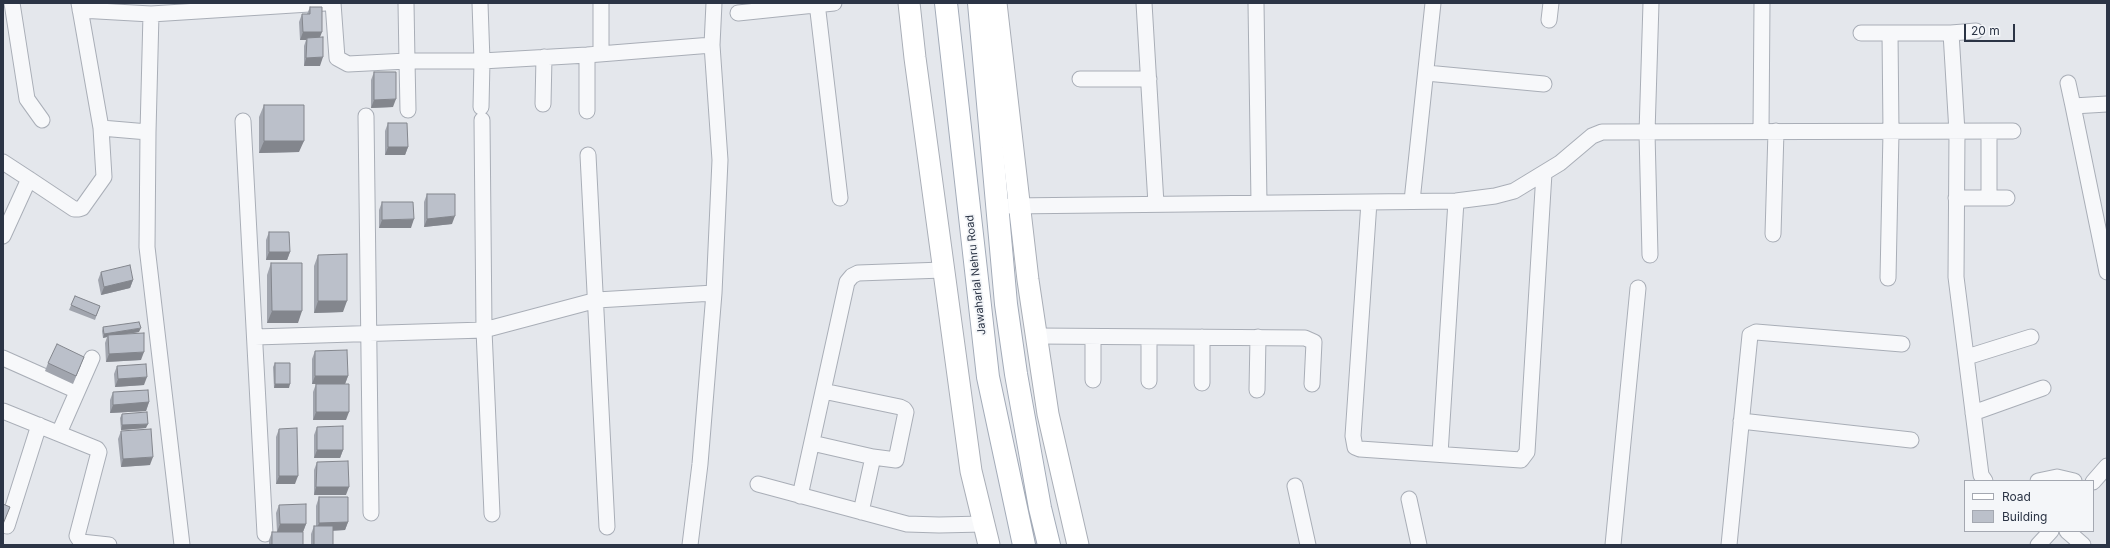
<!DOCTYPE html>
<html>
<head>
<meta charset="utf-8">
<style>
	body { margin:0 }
	#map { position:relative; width:2110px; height:548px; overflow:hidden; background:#e4e7ec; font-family:Inter,sans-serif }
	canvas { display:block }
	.frame { position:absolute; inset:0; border:4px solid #2b3445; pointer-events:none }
	.legend { position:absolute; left:1964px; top:480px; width:130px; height:52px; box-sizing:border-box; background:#f4f6f9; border:1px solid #a4a8b1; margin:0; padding:5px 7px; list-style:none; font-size:12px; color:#2b3445 }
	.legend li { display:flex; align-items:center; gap:8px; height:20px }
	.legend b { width:20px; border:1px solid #a4a8b1 }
	.scale { position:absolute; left:1964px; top:24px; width:51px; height:18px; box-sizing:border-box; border:2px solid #2b3445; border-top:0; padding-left:5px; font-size:12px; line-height:14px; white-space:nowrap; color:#2b3445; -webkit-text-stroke:3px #f4f6f9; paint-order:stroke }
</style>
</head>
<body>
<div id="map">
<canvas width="2110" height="548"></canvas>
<div class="frame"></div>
<ul class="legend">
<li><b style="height:5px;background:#fff"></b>Road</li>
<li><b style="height:11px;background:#bbc0ca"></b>Building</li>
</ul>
<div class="scale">20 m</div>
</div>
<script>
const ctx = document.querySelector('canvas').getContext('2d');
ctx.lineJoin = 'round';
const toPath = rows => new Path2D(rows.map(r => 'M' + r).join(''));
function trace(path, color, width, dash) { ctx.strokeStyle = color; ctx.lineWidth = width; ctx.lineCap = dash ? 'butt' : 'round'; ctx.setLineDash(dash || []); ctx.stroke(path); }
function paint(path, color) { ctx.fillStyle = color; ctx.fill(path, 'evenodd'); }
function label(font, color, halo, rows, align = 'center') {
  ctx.font = font + ' Inter,sans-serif'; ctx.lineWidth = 3.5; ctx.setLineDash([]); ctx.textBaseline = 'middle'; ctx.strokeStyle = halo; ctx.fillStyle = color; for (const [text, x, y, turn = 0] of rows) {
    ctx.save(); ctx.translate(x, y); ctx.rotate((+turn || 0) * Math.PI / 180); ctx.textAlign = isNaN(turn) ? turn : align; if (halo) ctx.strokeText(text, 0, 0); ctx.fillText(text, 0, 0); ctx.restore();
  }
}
const street = toPath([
	[12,3,27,99,42,120],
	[333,3,337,58,348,64,407,61,406,3],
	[480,3,482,61,481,107],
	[817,3,840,198],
	[1144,3,1156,204],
	[1256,3,1259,203],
	[80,10,151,14],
	[738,13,834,3],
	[1549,20,1551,3],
	[1976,31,1951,33,1957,132,1956,277,1981,475,1985,481],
	[1861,33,1951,33],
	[601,54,601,3],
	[1426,73,1544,84],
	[1080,79,1149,79],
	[2068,83,2073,106],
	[543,104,544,57],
	[2107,104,2073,106,2107,272],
	[408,110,407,61,482,61,587,55,712,45],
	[587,111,587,55],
	[366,116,371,513],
	[482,120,484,330,492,514],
	[243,121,265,534],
	[101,128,148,132,147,247,182,545],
	[1761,130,1762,3],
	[148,132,151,14,325,3],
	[588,155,607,527],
	[3,162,29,179],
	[1956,198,2007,198],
	[1989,198,1989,132],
	[1412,201,1433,3],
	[1369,202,1353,436,1355,447,1360,449,1521,460,1527,452,1544,173],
	[1010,206,1456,201,1495,196,1514,191,1560,163,1592,136,1602,132,2013,131],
	[1773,234,1776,131],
	[3,236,29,179,74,209,79,209,82,208,104,177,101,128,79,3],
	[1650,255,1647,133,1651,3],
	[1888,278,1891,132,1890,33],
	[1037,336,1305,338,1314,342,1312,384],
	[255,337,484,330,597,300,714,293],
	[1967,357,2031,337],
	[3,358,77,391],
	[1093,380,1093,337],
	[1149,381,1149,337],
	[1202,383,1202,337],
	[1257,390,1258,337],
	[823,391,900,407,904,409,906,412,896,460,873,457],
	[3,411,97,449,99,452,77,536,81,542,109,545],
	[1973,413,2043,388],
	[1741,421,1911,440],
	[59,433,92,358],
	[812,443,873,457,861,512],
	[1440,454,1456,201],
	[2038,481,2057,477,2074,481],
	[2093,482,2107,466],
	[758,484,907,524,939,525,984,524],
	[1295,486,1308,545],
	[800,496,847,282,852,276,858,273,943,270],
	[1409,499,1419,545],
	[7,526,39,425],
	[2067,531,2083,545],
	[690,545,700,464,714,293,720,160,712,45,714,3],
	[1613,545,1638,288],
	[1729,545,1750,335,1756,332,1902,344],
	[2038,545,2051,531]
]);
const secondary = toPath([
	[909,3,915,58,971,471,989,545],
	[996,3,1028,280,1048,414,1078,545]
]);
const primary = toPath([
	[946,3,988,377,1024,545],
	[979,3,1006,304,1016,374,1040,508,1049,545]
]);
const wall = toPath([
	[310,7,320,37,320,66,304,66,304,46,306,40,300,40,299,22,302,14,307,14],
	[374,72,393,107,371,108,371,80],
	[264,105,299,152,259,153,259,117],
	[388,123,408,147,405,155,385,155,385,131],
	[427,194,452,224,424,227,424,202],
	[382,202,411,228,379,228,379,210],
	[269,232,290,252,287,260,266,260,266,240],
	[318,255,343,312,314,313,314,266],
	[271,263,298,323,267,323,267,275],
	[101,272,133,280,130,288,101,295,98,280],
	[75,296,100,306,95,320,69,310],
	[103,327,139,332,128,334,141,360,106,362,105,343,107,337,103,338,102,331],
	[315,351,348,376,345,384,346,420,313,420,313,392,316,384,312,384,312,359],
	[48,363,81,365,73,384,45,371],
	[275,363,289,388,274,388,273,367],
	[117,366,144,385,115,387,114,374],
	[113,392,149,402,146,411,110,413,110,400],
	[122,414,146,428,121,430,120,418],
	[317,427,343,450,340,458,314,458,314,435],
	[279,429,295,484,276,484,276,437],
	[121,431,150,465,121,467,118,439],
	[317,462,346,495,314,495,314,470],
	[319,497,348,522,345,530,333,531,333,545,311,545,311,534,314,526,316,526,316,506],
	[279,505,306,524,303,532,303,545,269,545,269,540,272,532,277,532,276,513]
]);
const shadedWall = toPath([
	[303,32,322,32,319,40,307,38,306,40,300,40],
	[323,57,320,66,304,66,306,58],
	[396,99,393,107,371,108,374,100],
	[264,141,304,141,299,152,259,153],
	[388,147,408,147,405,155,385,155],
	[455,216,452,224,424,227,427,219],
	[414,219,411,228,379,228,382,220],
	[269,252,290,252,287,260,266,260],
	[133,280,130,288,101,295,104,287],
	[318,301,347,301,343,312,314,313],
	[272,311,302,311,298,323,267,323],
	[141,328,139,332,108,337,108,335,107,337,103,338,104,334],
	[144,352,141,360,106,362,109,354],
	[315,376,348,376,345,384,312,384],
	[147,377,144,385,115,387,118,379],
	[275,384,290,384,289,388,274,388],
	[149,402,146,411,110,413,113,405],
	[316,412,349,412,346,420,313,420],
	[148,424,146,428,121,430,122,425],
	[317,450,343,450,340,458,314,458],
	[153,457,150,465,121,467,123,459],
	[279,476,298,476,295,484,276,484],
	[316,487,349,487,346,495,314,495],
	[348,522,345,530,316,531,319,523],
	[280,524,306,524,303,532,277,532]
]);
const building = toPath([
	[310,7,322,7,322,32,303,32,302,14,310,14,310,7],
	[323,37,323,57,306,58,307,38,323,37],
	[374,72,396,72,396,99,374,100,374,72],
	[264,105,304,105,304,141,264,141,264,105],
	[388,123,407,123,408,147,388,147,388,123],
	[427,194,455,194,455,216,427,219,427,194],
	[382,202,413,202,414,219,382,220,382,202],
	[269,232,289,232,290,252,269,252,269,232],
	[347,254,347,301,318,301,318,255,347,254],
	[271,263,302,263,302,311,272,311,271,263],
	[130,265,133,280,104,287,101,272,130,265],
	[75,296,100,306,96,316,71,305,75,296],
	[139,322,141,328,104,334,103,327,139,322],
	[144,333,144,352,109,354,108,335,144,333],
	[57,344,84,357,76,376,48,363,57,344],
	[347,350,348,376,315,376,315,351,347,350],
	[275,363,290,363,290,384,275,384,275,363],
	[146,364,147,377,118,379,117,366,146,364],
	[316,384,349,384,349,412,316,412,316,384],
	[148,390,149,402,113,405,113,392,148,390],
	[147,412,148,424,122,425,122,414,147,412],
	[343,426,343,450,317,450,317,427,343,426],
	[297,428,298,476,279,476,279,429,297,428],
	[151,429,153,457,123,459,121,431,151,429],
	[348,461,349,487,316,487,317,462,348,461],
	[319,497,348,497,348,522,319,523,319,497],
	[3,504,10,507,3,524,3,504],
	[306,504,306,524,280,524,279,505,306,504],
	[314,526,333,526,333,545,314,545,314,526],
	[272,532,303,532,303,545,272,545,272,532]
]);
const streetNames = [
	["Jawaharlal Nehru Road",976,275,-96]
];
trace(street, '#a9aeb7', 17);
trace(secondary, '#a9aeb7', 23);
trace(primary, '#a3abb8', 24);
trace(street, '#f7f8fa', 15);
trace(secondary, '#fff', 21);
trace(primary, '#fff', 22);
paint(wall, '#a1a5ae');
paint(shadedWall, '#83868d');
paint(building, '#bbc0ca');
trace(building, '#83868d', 1);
label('11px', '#2b3445', '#f4f6f9', streetNames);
</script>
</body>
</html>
